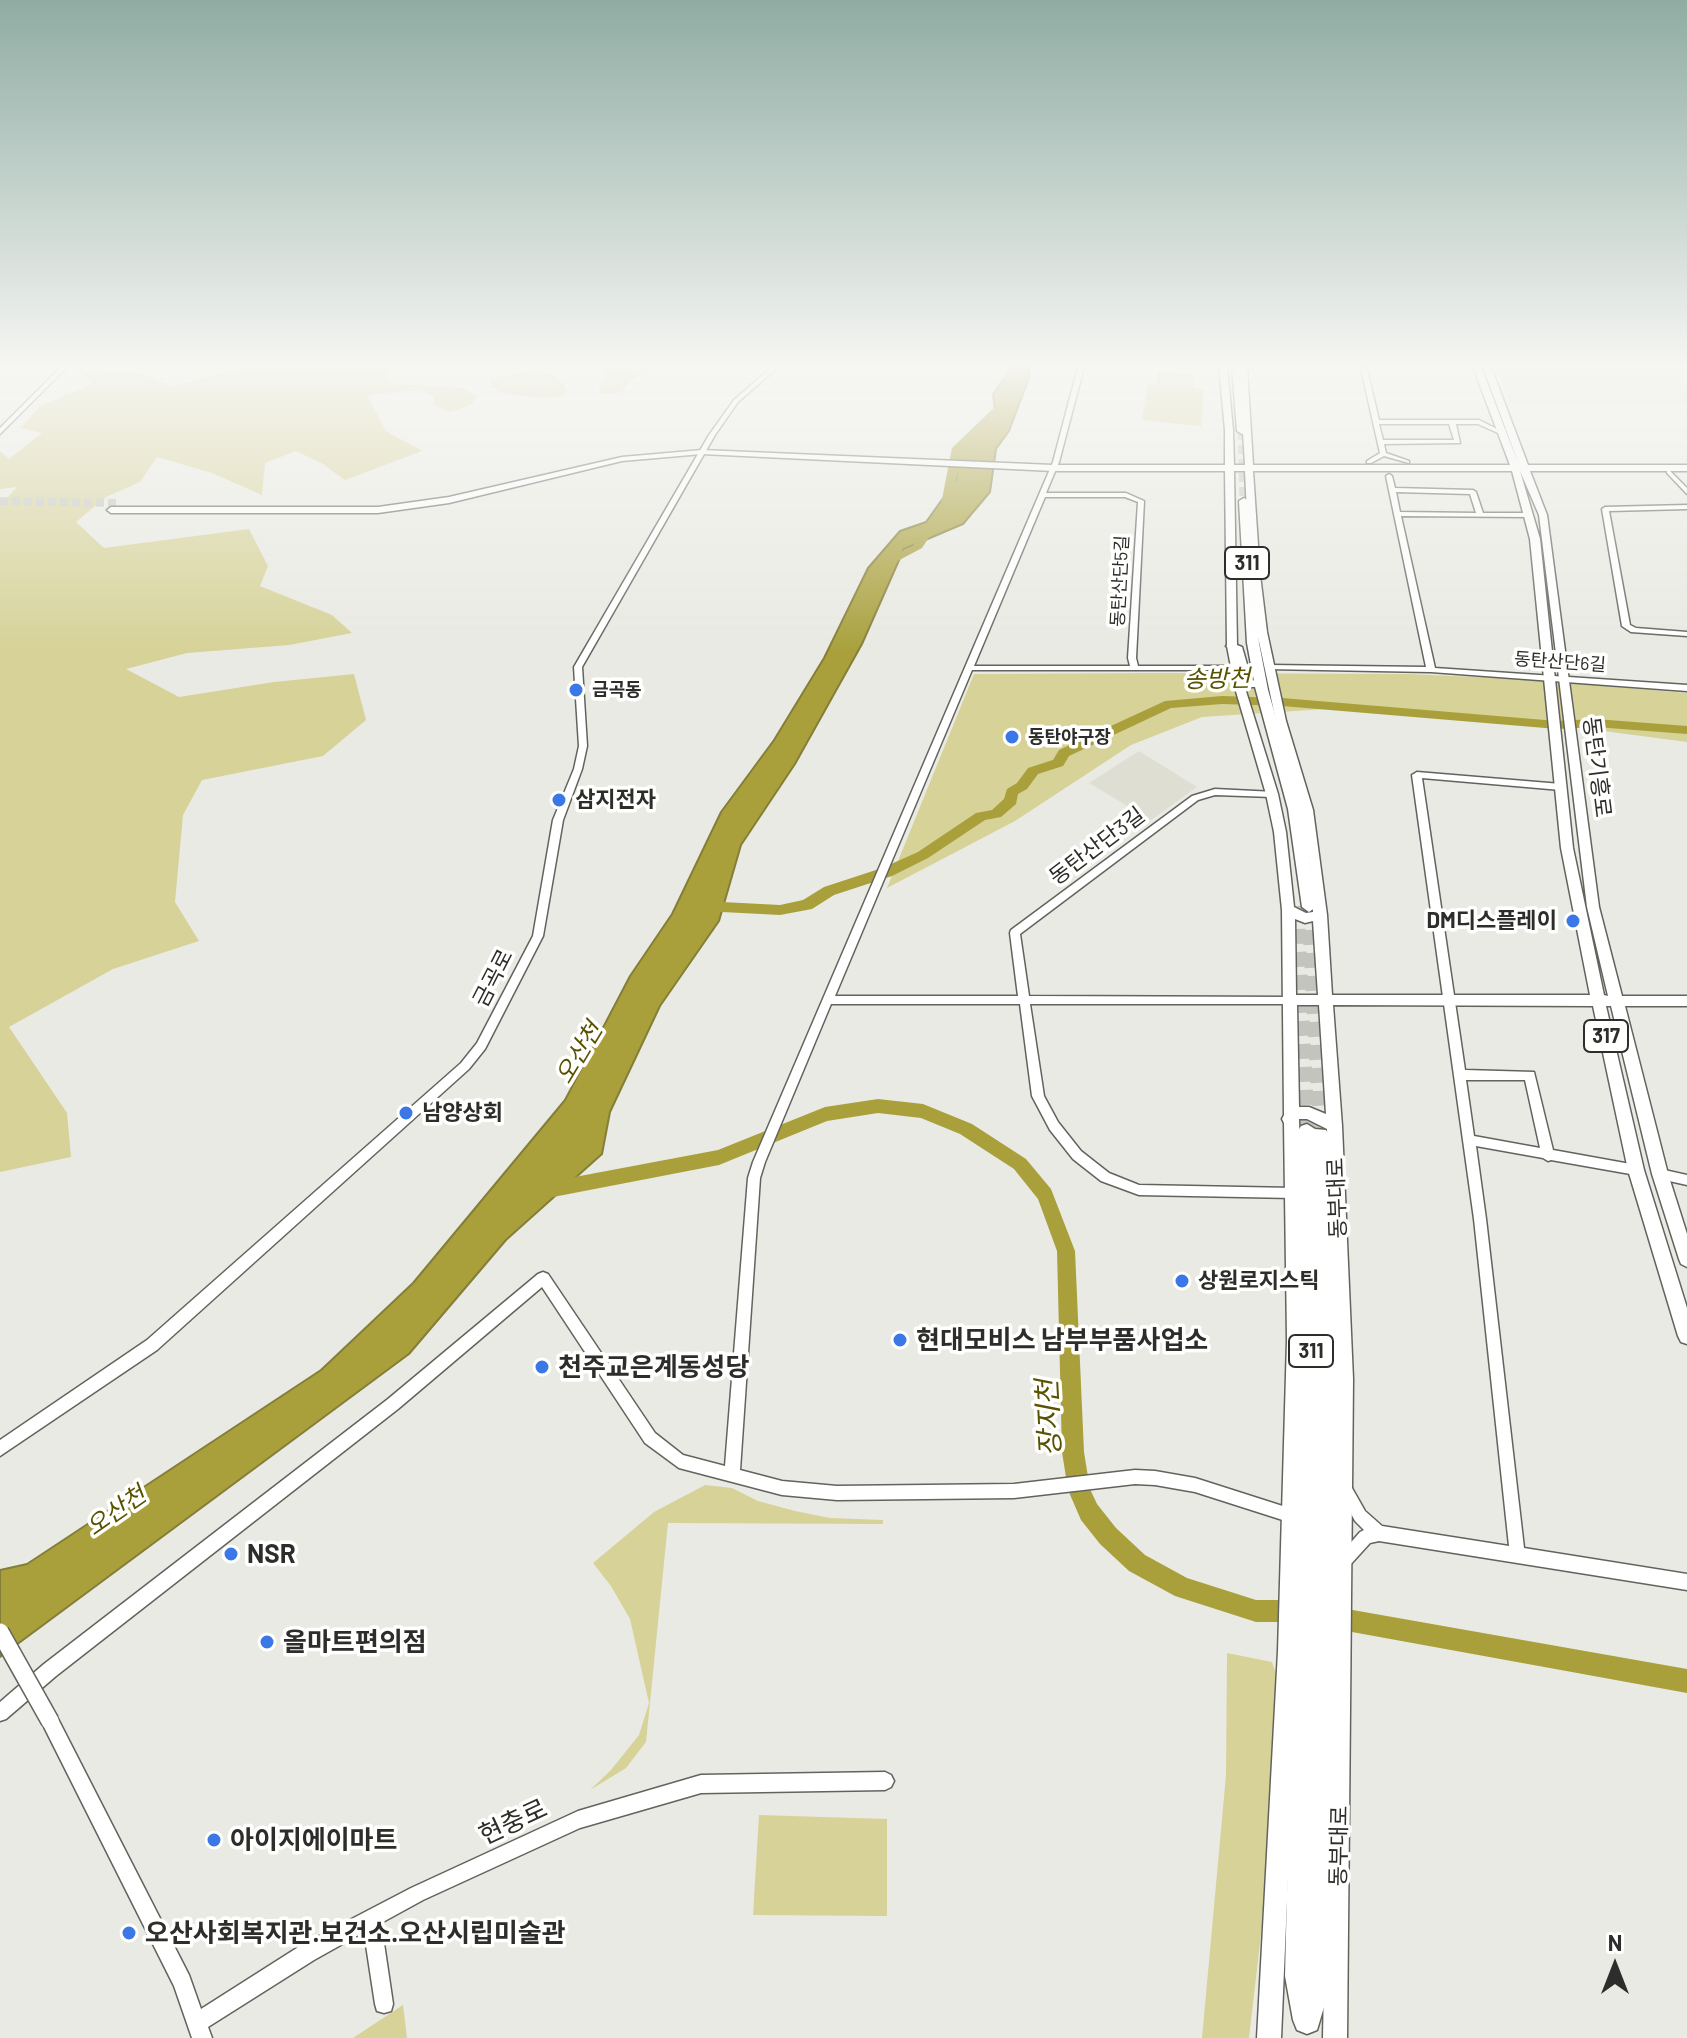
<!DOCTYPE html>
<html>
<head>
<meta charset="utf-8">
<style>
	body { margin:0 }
	#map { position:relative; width:1687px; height:2038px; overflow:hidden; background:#eaeae4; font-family:Barlow,sans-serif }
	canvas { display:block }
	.north { position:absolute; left:1575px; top:1926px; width:80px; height:80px; -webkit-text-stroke:6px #fffffe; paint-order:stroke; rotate:0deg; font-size:22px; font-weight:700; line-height:32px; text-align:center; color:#2d2d2b }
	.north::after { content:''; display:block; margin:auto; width:28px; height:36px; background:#2d2d2b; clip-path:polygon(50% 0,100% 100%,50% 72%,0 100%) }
</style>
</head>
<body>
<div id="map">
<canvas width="1687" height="2038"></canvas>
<div class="north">N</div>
</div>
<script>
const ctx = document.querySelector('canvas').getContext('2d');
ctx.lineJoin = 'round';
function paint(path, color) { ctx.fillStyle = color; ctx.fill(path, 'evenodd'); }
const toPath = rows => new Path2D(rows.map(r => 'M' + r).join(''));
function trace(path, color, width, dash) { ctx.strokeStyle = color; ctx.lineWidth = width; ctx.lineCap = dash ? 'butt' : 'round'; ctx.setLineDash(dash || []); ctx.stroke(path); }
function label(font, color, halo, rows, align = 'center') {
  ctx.font = font + ' Barlow,"Noto Sans KR",sans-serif'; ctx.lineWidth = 7; ctx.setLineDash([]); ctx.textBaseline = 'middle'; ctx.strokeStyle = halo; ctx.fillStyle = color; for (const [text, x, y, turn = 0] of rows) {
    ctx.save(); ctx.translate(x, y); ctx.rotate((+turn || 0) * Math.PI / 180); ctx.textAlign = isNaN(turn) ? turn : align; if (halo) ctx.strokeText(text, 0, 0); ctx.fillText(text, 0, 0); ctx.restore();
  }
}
const built = toPath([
	[1496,367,1687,367,1687,403,1509,403],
	[1139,751,1197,787,1151,820,1089,783]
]);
const green = toPath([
	[241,367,400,367,385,376,393,384,463,388,477,397,470,405,450,412,434,405,433,396,420,390,367,395,386,431,422,451,345,480,323,464,296,451,265,463,262,495,212,473,157,457,140,482,106,497,76,522,104,548,249,529,268,566,260,586,332,615,352,633,289,645,187,653,126,669,179,697,274,682,354,674,366,720,323,756,202,780,183,815,175,902,199,941,113,969,9,1027,67,1113,71,1157,0,1172,0,506,17,487,0,489,0,451,9,459,42,433,21,428,40,406,93,384,78,370,143,373,172,387],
	[579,367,668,367,644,372,628,382,621,393,608,394,600,393,599,386,607,374,597,367,586,370],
	[536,369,555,375,568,391,560,397,541,398,509,394,490,387,491,379],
	[1158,371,1193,374,1193,388,1204,389,1201,426,1142,420,1148,384,1156,384],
	[1159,673,1408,674,1524,679,1687,693,1687,742,1543,723,1356,707,1202,717,1131,745,1015,821,887,888,974,674],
	[705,1485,732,1488,758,1501,795,1511,830,1518,883,1520,883,1524,668,1523,646,1742,626,1768,590,1790,611,1770,639,1735,649,1703,630,1619,611,1586,593,1563,654,1512],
	[1227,1653,1272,1662,1276,1674,1270,1856,1249,2038,1202,2038,1226,1775],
	[759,1815,887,1819,887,1916,753,1915],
	[403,2005,407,2038,353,2038]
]);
const water = toPath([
	[1012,367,1029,367,1029,378,1009,431,996,449,990,492,963,524,904,549,862,644,795,764,741,845,719,921,660,1006,610,1112,602,1154,506,1240,409,1354,0,1657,0,1570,27,1564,321,1370,413,1283,565,1100,630,976,672,914,721,812,774,740,824,658,868,568,900,531,926,522,956,480,959,449,995,412,993,394,1012,367]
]);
const river = toPath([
	[1015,367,1023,367,1018,390,1008,404,962,449,951,504,922,548,890,565,882,565,882,561,913,546,941,504,952,448,1002,400,1010,390,1015,367],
	[1222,696,1282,698,1557,721,1595,719,1687,726,1687,734,1595,727,1557,729,1282,706,1222,704,1171,708,1069,756,1063,766,1038,774,1027,789,1018,794,1016,804,1001,817,985,820,928,858,892,876,834,895,812,909,780,915,703,911,696,906,703,901,780,905,803,900,824,887,882,868,918,852,976,813,992,810,1004,799,1007,789,1017,783,1028,768,1053,760,1059,750,1165,701,1222,696],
	[878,1099,923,1104,972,1124,1026,1159,1051,1189,1075,1251,1084,1452,1090,1489,1097,1504,1116,1528,1145,1555,1187,1578,1256,1600,1300,1600,1308,1603,1311,1611,1308,1619,1300,1622,1256,1622,1175,1596,1129,1571,1100,1544,1081,1520,1068,1490,1062,1452,1057,1251,1038,1199,1014,1169,960,1134,921,1118,878,1113,827,1121,719,1165,548,1198,542,1196,539,1190,542,1184,548,1182,718,1150,825,1107,878,1099],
	[1330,1606,1687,1669,1687,1693,1330,1628,1322,1625,1319,1617,1322,1609,1330,1606]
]);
const majorTunnel = toPath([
	[0,501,116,503]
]);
const highwayTunnelFar2 = toPath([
	[1242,431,1244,501]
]);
const highwayTunnelFar1 = toPath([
	[1297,906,1307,1126],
	[1309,907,1320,1126]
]);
const highwayTunnel = toPath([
	[1307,1124,1307,1131],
	[1319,1124,1320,1135]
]);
const minor = toPath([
	[61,367,67,367,0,434,0,428,61,367],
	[772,367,778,367,738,402,715,435,582,667,587,746,582,769,563,820,543,936,485,1049,469,1069,157,1350,0,1456,0,1440,147,1340,461,1063,477,1043,533,936,553,820,574,769,579,746,574,667,709,435,734,400,772,367],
	[1078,367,1084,367,1059,462,1046,493,1126,493,1144,501,1136,658,1138,666,1236,666,1240,668,1236,670,972,670,835,996,1018,996,1010,933,1011,930,1192,796,1215,789,1275,792,1277,794,1272,797,1215,795,1198,800,1020,934,1029,996,1294,997,1295,1000,1294,1003,1290,1004,1030,1004,1044,1096,1058,1122,1081,1151,1109,1173,1139,1185,1293,1188,1297,1189,1299,1193,1297,1197,1293,1198,1139,1195,1101,1181,1073,1159,1050,1130,1032,1096,1020,1004,831,1004,765,1162,760,1178,740,1470,782,1481,837,1486,1014,1484,1135,1470,1155,1471,1195,1478,1292,1509,1297,1511,1299,1516,1297,1521,1292,1523,1195,1492,1155,1485,1135,1484,1014,1498,837,1500,782,1495,679,1468,645,1443,542,1287,398,1409,56,1676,6,1719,0,1721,0,1702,44,1664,388,1399,538,1274,543,1272,548,1274,655,1433,683,1455,725,1466,748,1178,753,1162,1053,462,1078,367],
	[1045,497,1125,497,1138,502,1128,658,1130,666,974,666,1045,497],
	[1245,367,1256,367,1243,371,1240,369,1245,367],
	[1364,367,1367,369,1379,420,1479,420,1503,432,1498,433,1478,424,1456,424,1460,443,1384,444,1386,453,1409,461,1409,463,1384,456,1371,463,1367,463,1367,461,1380,453,1361,369,1364,367],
	[1379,424,1449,424,1454,440,1383,440,1379,424],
	[1669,470,1687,488,1687,494,1667,473,1667,471,1669,470],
	[1389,474,1392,476,1395,488,1473,490,1476,492,1483,513,1529,513,1532,515,1529,517,1401,516,1435,668,1687,685,1687,691,1431,672,1266,669,1266,665,1269,665,1426,667,1386,476,1389,474],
	[1396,492,1470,494,1476,513,1400,512,1396,492],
	[1687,505,1687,509,1609,511,1630,625,1636,628,1687,632,1687,636,1631,632,1622,626,1602,509,1605,507,1687,505],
	[1417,772,1561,784,1566,787,1561,790,1422,778,1465,1070,1534,1072,1553,1150,1636,1165,1640,1166,1642,1170,1640,1174,1636,1175,1551,1160,1548,1161,1543,1158,1476,1146,1486,1219,1524,1548,1687,1574,1687,1590,1379,1541,1370,1543,1350,1565,1345,1568,1340,1565,1337,1560,1340,1555,1360,1532,1364,1530,1355,1521,1340,1493,1342,1488,1347,1486,1352,1488,1365,1511,1382,1526,1509,1546,1474,1219,1412,775,1417,772],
	[1466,1080,1525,1080,1540,1148,1474,1136,1466,1080],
	[1660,1169,1687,1175,1687,1185,1656,1178,1654,1174,1656,1170,1660,1169],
	[50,1713,56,1715,189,1975,201,2009,300,1946,365,1912,411,1888,578,1811,701,1775,885,1772,891,1775,894,1781,891,1787,885,1790,701,1793,580,1828,423,1900,381,1923,393,2004,391,2011,384,2013,377,2011,375,2004,364,1932,314,1960,208,2027,212,2038,192,2038,174,1986,44,1727,42,1721,44,1715,50,1713]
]);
const major = toPath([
	[1219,367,1227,367,1233,430,1234,465,1245,465,1239,367,1247,367,1253,465,1510,465,1473,367,1481,367,1519,465,1483,367,1491,367,1528,465,1687,465,1687,471,1530,471,1547,515,1599,907,1622,996,1687,996,1687,1006,1625,1006,1668,1174,1687,1234,1687,1267,1681,1264,1679,1259,1652,1174,1611,1006,1606,1006,1644,1170,1687,1308,1687,1344,1681,1342,1678,1336,1628,1170,1593,1006,1333,1005,1342,1126,1353,1379,1347,2038,1323,2038,1335,1379,1327,1129,1307,1119,1299,1119,1305,1340,1298,1651,1281,2038,1257,2038,1278,1651,1287,1340,1284,1123,1282,1119,1284,1115,1282,910,1274,832,1266,794,1235,688,1227,646,1225,471,1053,471,702,454,622,461,449,503,378,513,111,513,107,510,111,507,378,507,449,497,622,457,702,450,1053,465,1225,465,1225,430,1219,367],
	[1234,471,1245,471,1250,575,1257,632,1276,721,1301,810,1310,868,1313,912,1306,913,1294,907,1286,832,1278,794,1245,688,1237,646,1234,471],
	[1253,471,1512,471,1530,539,1561,848,1590,995,1332,995,1327,915,1313,810,1286,721,1267,632,1260,575,1253,471],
	[1520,471,1539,515,1587,907,1608,996,1604,995,1573,848,1540,539,1520,471],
	[1295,919,1305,923,1313,921,1318,995,1296,995,1295,919],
	[1297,1005,1319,1005,1326,1114,1309,1107,1299,1107,1297,1005]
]);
const highway = toPath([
	[1232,367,1240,367,1247,431,1242,434,1237,431,1232,367],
	[1244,498,1249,501,1259,643,1268,690,1302,809,1316,907,1309,912,1302,907,1288,809,1255,687,1247,687,1241,683,1233,651,1226,646,1232,643,1242,647,1251,678,1254,681,1247,643,1239,501,1244,498],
	[1307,1124,1315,1129,1326,1130,1329,1135,1337,1350,1335,1829,1331,1984,1317,2030,1307,2034,1297,2030,1293,2020,1285,1976,1301,1319,1298,1131,1301,1126,1307,1124]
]);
const minorBridge = toPath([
	[0,1632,50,1721]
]);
const markers = [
	[576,690,8,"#3b77e7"],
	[1012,737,8,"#3b77e7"],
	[559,800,8,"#3b77e7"],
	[1573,921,8,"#3b77e7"],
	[406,1113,8,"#3b77e7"],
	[1182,1281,8,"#3b77e7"],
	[900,1340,8,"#3b77e7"],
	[542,1367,8,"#3b77e7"],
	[231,1554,8,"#3b77e7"],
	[267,1642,8,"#3b77e7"],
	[214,1840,8,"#3b77e7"],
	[129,1933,8,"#3b77e7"]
];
const farStreetnames = [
	["동탄산단5길",1120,581,-87],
	["동탄산단6길",1560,662,4]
];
const farPoinames = [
	["금곡동",592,690],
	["동탄야구장",1028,737]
];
const shields = [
	[1247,563,44],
	[1606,1036,44],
	[1311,1351,44]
];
const shieldNames = [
	["311",1247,563],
	["317",1606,1036],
	["311",1311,1351]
];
const streetNames = [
	["동탄기흥로",1597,767,83],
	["동탄산단3길",1097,846,-37],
	["금곡로",493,978,-63],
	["동부대로",1337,1198,-92],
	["동부대로",1339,1846,-89]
];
const poiNames = [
	["삼지전자",575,800],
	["DM디스플레이",1557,921,"right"],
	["남양상회",422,1113],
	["상원로지스틱",1198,1281]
];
const waterNames = [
	["송방천",1217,679,-1],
	["오산천",579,1053,-59],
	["오산천",116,1511,-35]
];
const nearPoinames = [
	["현대모비스 남부부품사업소",916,1340],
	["천주교은계동성당",558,1367],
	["NSR",247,1554],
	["올마트편의점",283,1642],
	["아이지에이마트",230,1840],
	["오산사회복지관.보건소.오산시립미술관",145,1933]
];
const nearStreetnames = [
	["현충로",513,1822,-25]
];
const nearWaternames = [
	["장지천",1049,1418,-93]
];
paint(built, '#dfded2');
paint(green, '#d6d298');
paint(water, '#a9a03c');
trace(water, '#847e37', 2);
paint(river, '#a9a03c');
trace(majorTunnel, '#c4c4bf', 8, [8, 4]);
trace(highwayTunnelFar2, '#c4c4bf', 9, [9, 5]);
trace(highwayTunnelFar1, '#c4c4bf', 15, [15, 8]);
trace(highwayTunnel, '#c4c4bf', 19, [19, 10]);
trace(minor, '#63635e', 3);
trace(major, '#63635e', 3);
trace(highway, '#63635e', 3);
paint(minor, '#fff');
paint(major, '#fff');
paint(highway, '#fff');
trace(minorBridge, '#63635e', 20, []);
trace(minorBridge, '#fff', 17);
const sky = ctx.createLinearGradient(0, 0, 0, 652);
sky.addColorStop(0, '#8faca3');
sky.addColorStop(0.56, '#f6f6f3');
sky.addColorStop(1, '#f6f6f300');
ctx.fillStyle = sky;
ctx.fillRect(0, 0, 1687, 652);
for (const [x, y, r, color] of markers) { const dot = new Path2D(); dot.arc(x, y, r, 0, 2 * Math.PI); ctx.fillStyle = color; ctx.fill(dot); trace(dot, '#fffffe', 3); }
label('18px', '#2d2d2b', '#fffffe', farStreetnames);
label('bold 18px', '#2d2d2b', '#fffffe', farPoinames, 'left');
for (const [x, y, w] of shields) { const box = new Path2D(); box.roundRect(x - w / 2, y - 16, w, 32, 6); ctx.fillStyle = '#fffffe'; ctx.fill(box); trace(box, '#2d2d2b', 2); }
label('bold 20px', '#2d2d2b', null, shieldNames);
label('22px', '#2d2d2b', '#fffffe', streetNames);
label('bold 22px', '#2d2d2b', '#fffffe', poiNames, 'left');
label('italic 24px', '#575100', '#fffffe', waterNames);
label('bold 26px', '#2d2d2b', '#fffffe', nearPoinames, 'left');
label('26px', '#2d2d2b', '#fffffe', nearStreetnames);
label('italic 28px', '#575100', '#fffffe', nearWaternames);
</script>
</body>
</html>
